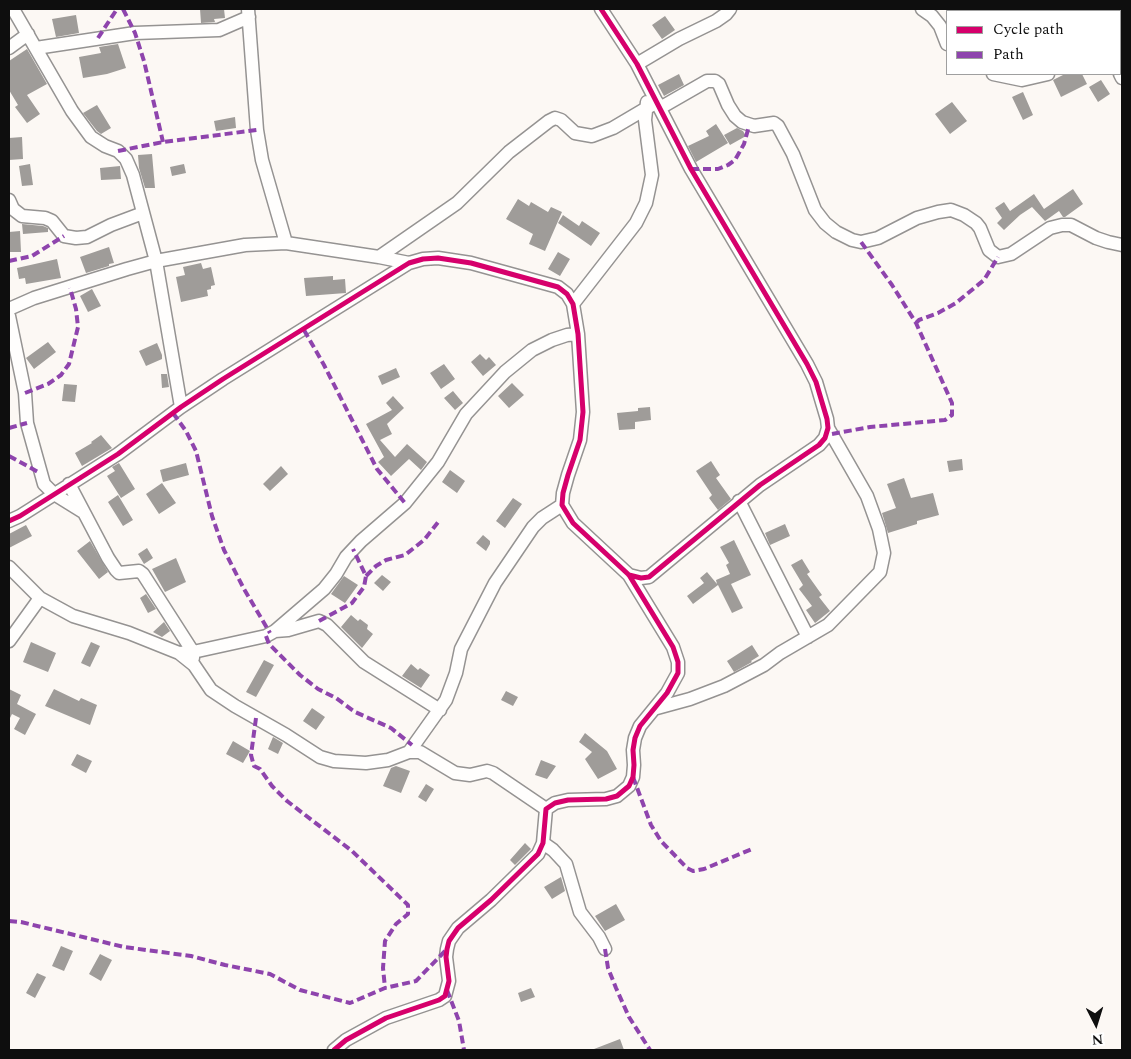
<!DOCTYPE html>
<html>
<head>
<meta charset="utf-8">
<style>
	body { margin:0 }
	#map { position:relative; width:1131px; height:1059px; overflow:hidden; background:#fcf8f4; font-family:Spectral,serif }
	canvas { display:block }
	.frame { position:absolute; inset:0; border:10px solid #0e0e0e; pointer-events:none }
	.legend { position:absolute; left:946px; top:10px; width:175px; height:65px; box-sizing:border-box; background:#fff; border:1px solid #9f9f9f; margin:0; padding:6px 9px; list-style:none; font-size:15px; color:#0e0e0e }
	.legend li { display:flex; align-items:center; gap:10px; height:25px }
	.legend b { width:25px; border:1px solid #9f9f9f }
	.north { position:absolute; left:1071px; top:999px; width:50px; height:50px; -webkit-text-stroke:4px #fff; paint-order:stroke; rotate:175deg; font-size:14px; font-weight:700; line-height:20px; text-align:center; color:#0e0e0e }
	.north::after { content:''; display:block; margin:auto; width:18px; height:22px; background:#0e0e0e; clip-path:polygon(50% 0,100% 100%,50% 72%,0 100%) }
</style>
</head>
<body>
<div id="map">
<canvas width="1131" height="1059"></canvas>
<div class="frame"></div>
<ul class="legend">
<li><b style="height:6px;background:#d6006c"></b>Cycle path</li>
<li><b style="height:6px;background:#8e44ad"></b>Path</li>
</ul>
<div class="north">N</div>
</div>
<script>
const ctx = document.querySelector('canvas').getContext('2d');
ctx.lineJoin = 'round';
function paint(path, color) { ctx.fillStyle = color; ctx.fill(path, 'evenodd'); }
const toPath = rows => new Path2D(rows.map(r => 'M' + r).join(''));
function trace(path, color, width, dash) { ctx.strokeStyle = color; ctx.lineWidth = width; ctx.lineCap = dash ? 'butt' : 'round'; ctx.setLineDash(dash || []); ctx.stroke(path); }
const building = toPath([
	[200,9,224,9,225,18,214,19,215,22,201,23],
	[76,15,79,33,56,37,52,19],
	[665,16,675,30,662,39,652,25],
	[118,44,126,68,107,74,83,78,79,57,101,53,99,47],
	[27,49,47,84,27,95,40,114,27,123,15,107,18,105,9,90,9,61],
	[679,74,684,85,664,96,658,85],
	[1065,74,1082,74,1087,84,1061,97,1053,80],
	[1101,80,1110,94,1098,102,1089,87],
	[1023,92,1033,115,1023,120,1012,97],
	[952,102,967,121,950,134,935,114],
	[97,105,111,128,101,134,97,131,83,113],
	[235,117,236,128,216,131,214,121],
	[716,124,728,143,696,162,688,146,709,136,706,131],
	[737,128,743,131,746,136,730,145,724,135],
	[22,137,23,159,9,160,9,138],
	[152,154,155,188,145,188,139,168,138,155],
	[30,164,33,185,22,186,19,166],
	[184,164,186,173,172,176,170,167],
	[120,166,121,179,101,180,100,168],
	[1073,189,1083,204,1065,217,1063,217,1059,211,1045,221,1032,207,1020,215,1004,230,997,223,1002,218,995,208,1004,202,1010,211,1034,194,1044,209],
	[518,199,529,206,531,202,548,212,551,207,562,212,545,251,529,244,533,234,506,219],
	[563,215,579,226,582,221,600,233,591,246,558,223],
	[22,224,43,226,48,228,48,232,23,234],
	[20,231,21,252,9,252,9,232],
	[109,247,114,263,109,264,109,266,86,273,80,257],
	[558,252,570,259,560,276,548,269],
	[57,259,61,278,26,284,25,278,19,279,17,268],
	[201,263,203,269,211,267,215,285,211,286,211,289,207,290,208,296,181,302,176,277,185,275,183,267],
	[333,276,333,280,345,279,346,293,306,296,304,278],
	[92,289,101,306,88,312,80,296],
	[48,342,56,352,34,369,26,358],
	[157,343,162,355,162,359,146,366,139,351],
	[480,354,486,360,489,357,496,365,483,376,471,362],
	[444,364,455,379,441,389,430,373],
	[396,368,400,377,382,385,378,376],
	[161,374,167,374,169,387,162,388],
	[512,383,524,395,509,408,498,396],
	[64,384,77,385,75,402,62,401],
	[453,391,463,403,455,410,444,398],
	[393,396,404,408,387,424,392,434,380,440,395,457,407,444,427,462,421,470,409,459,391,476,378,462,384,457,366,424,392,410,386,403],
	[650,407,651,420,635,422,635,429,619,430,617,413,638,411,638,408],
	[101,435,112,448,82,466,75,453,92,443,91,442],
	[962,459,963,470,949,472,947,461],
	[711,461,720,475,716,478,731,499,718,510,709,498,712,495,696,471],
	[119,463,135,489,121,498,107,476,115,471,112,467],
	[186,463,189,475,163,482,160,470],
	[281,466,288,474,270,491,263,484],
	[450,470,465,481,457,493,442,482],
	[904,478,911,498,933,493,939,515,917,521,917,524,888,533,882,513,896,508,887,484],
	[162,483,176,503,159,514,146,494],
	[118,495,133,520,123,526,108,502],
	[513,498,522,504,505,528,496,521],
	[785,524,790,536,770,545,765,533],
	[26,525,32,536,9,548,9,534],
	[483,535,490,541,490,544,486,551,476,543],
	[734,540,751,575,731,584,743,608,732,613,718,585,693,604,687,596,704,583,700,578,707,572,717,584,716,580,730,574,726,565,729,563,720,547],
	[90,541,108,572,99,579,77,551],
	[147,548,153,558,144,564,138,554],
	[176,558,186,582,165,592,152,569],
	[802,559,810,572,807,574,822,595,819,597,830,611,815,623,806,610,812,606,799,589,803,585,791,565],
	[382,575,391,582,383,591,374,583],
	[344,576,358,585,345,603,331,594],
	[146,594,156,609,148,613,140,598],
	[351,615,358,621,360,619,368,625,367,629,373,634,362,648,341,627],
	[164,622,170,631,162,637,153,632],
	[31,642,56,653,48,672,23,662],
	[91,642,100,646,90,667,81,663],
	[752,645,759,656,751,661,752,662,734,672,727,661],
	[264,660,274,665,256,697,246,692],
	[411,664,418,670,420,668,430,675,421,688,402,676],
	[9,689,21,695,17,704,36,714,25,735,14,729,20,718,12,714,9,720],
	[54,689,79,701,81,698,97,705,90,725,45,706],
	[506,691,518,697,513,706,501,700],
	[312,708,325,717,316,730,303,721],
	[585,733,607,751,617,769,598,779,585,759,592,752,579,742],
	[273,737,283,743,278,754,268,749],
	[233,741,250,751,243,763,226,754],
	[77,754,92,761,86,773,71,765],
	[541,760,556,766,547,779,535,775],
	[396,766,410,771,401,793,383,786,391,768],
	[426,784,434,789,426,802,418,797],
	[525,843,531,849,515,865,510,860],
	[561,877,565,891,552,899,544,887],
	[616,904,625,920,605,931,595,916],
	[61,946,73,951,64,971,52,966],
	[100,954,112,960,101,981,89,974],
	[37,973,46,977,35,998,26,993],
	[531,988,535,997,521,1002,518,993],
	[620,1039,624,1050,594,1050,594,1049]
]);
const street = toPath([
	[13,9,72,111,91,137,105,146,118,151,126,159,133,175,156,261,181,407],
	[248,9,257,130,262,160,286,243],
	[601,9,637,64,691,169,807,364,816,382,827,419,828,428,825,438,819,445,760,485,649,577,641,578,629,575],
	[922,9,932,16,940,26,947,44],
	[1074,9,1076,11],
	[9,48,28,34],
	[36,48,135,33,219,30,249,17],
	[637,64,679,39,716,21,726,14,730,9],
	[993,74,1022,80,1048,74],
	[1120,74,1122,78],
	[660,108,707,81,715,81,719,84,728,105,735,116,742,122,754,126,774,123,778,126,793,154,815,210,825,223,836,232,852,240,861,242,878,238,917,218,938,212,951,210,964,215,976,223,980,228,989,250,998,257,1011,254,1050,228,1062,225,1071,225,1096,238,1108,242,1122,245],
	[9,200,13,209,22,216,45,218,52,221,64,236,76,238,87,237,111,225,143,213],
	[379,257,457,203,509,152,549,121,555,118,561,120,575,133,592,136,613,128,657,102],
	[573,304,636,223,646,203,652,175,645,120,647,102],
	[9,309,34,298,127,269,156,261,245,245,286,243,379,257,409,263],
	[9,316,25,393,27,423,44,484,54,494,83,512],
	[69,484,108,558,116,570,119,573,139,571,143,574,193,652,193,658],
	[739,501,808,637],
	[9,521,20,516,118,454,181,407,223,379,409,263,423,259,438,258,471,263,558,287,567,294,573,304,578,334,583,412,580,440,568,475,563,493,562,505,573,523,629,575,673,647,678,662,678,673,667,693,640,726,635,738,633,750,634,765,633,777,629,786,617,796,606,799,568,800,555,803,546,809,543,843,538,854,491,900,458,928,449,941,447,949,446,957,449,981,445,996,439,1000,386,1018,346,1040,334,1050],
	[9,567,40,598,73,616,129,633,179,653,194,665,211,690,235,706,286,735,320,757,334,761,366,763,388,760,409,752,420,752,455,773,470,775,487,771,493,773,546,809],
	[275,631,288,630,319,621,327,625,364,662,440,710],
	[9,641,40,598],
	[179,653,193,652,266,636,275,631,324,589,336,574,346,557,361,541,405,503,438,462,466,414,505,372,532,350,552,340,567,335,578,334],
	[657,708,690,699,724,686,764,665,780,653,828,625,880,572,884,553,879,529,867,496,828,428],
	[409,752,446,700,456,673,461,649,495,583,533,527,542,518,562,505],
	[543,843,553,850,566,864,580,912,599,937,605,949]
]);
const quiet = toPath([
	[123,9,135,33,144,61,163,142],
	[98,38,117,9],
	[1120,67,1122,68],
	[118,151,163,142,257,130],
	[691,169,718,169,728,165,735,160,744,144,749,126],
	[9,261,32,256,64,236],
	[916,323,919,320,938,313,956,303,984,280,998,257],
	[304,330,324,365,377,469,405,503],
	[25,393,48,384,61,375,69,364,78,327,76,309,70,288],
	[173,413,186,431,196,451,212,516,224,550,244,589,270,633],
	[9,428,27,423],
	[832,434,870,427,945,420,952,415,952,403,916,323,892,285,861,242],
	[9,456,40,473],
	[366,576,376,566,386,560,405,555,424,540,439,521],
	[319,621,352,603,364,587,366,576,353,549],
	[266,636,269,644,300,675,318,689,336,698,355,712,391,728,412,745],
	[256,718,251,755,254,766,260,769,272,786,287,801,352,851,408,905,408,914,396,924,385,941,383,968,385,988],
	[633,777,651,825,661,841,687,868,693,871,704,869,752,849],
	[9,921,21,922,124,947,191,956,225,965,270,974,300,990,350,1003,385,988,416,981,447,949],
	[605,949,608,968,616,988,629,1017,650,1050],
	[447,990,459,1021,464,1050]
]);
const cycleway = toPath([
	[601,9,637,64,691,169,807,364,816,382,827,419,828,428,825,438,819,445,760,485,649,577,641,578,629,575],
	[9,521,20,516,118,454,181,407,223,379,409,263,423,259,438,258,471,263,558,287,567,294,573,304,578,334,583,412,580,440,568,475,563,493,562,505,573,523,629,575,673,647,678,662,678,673,667,693,640,726,635,738,633,750,634,765,633,777,629,786,617,796,606,799,568,800,555,803,546,809,543,843,538,854,491,900,458,928,449,941,447,949,446,957,449,981,445,996,439,1000,386,1018,346,1040,334,1050]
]);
paint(building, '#9f9c99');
trace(street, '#959392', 15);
trace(street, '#fffefd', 12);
trace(quiet, '#8e44ad', 4, [8, 4]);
trace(cycleway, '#d6006c', 5);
</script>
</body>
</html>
